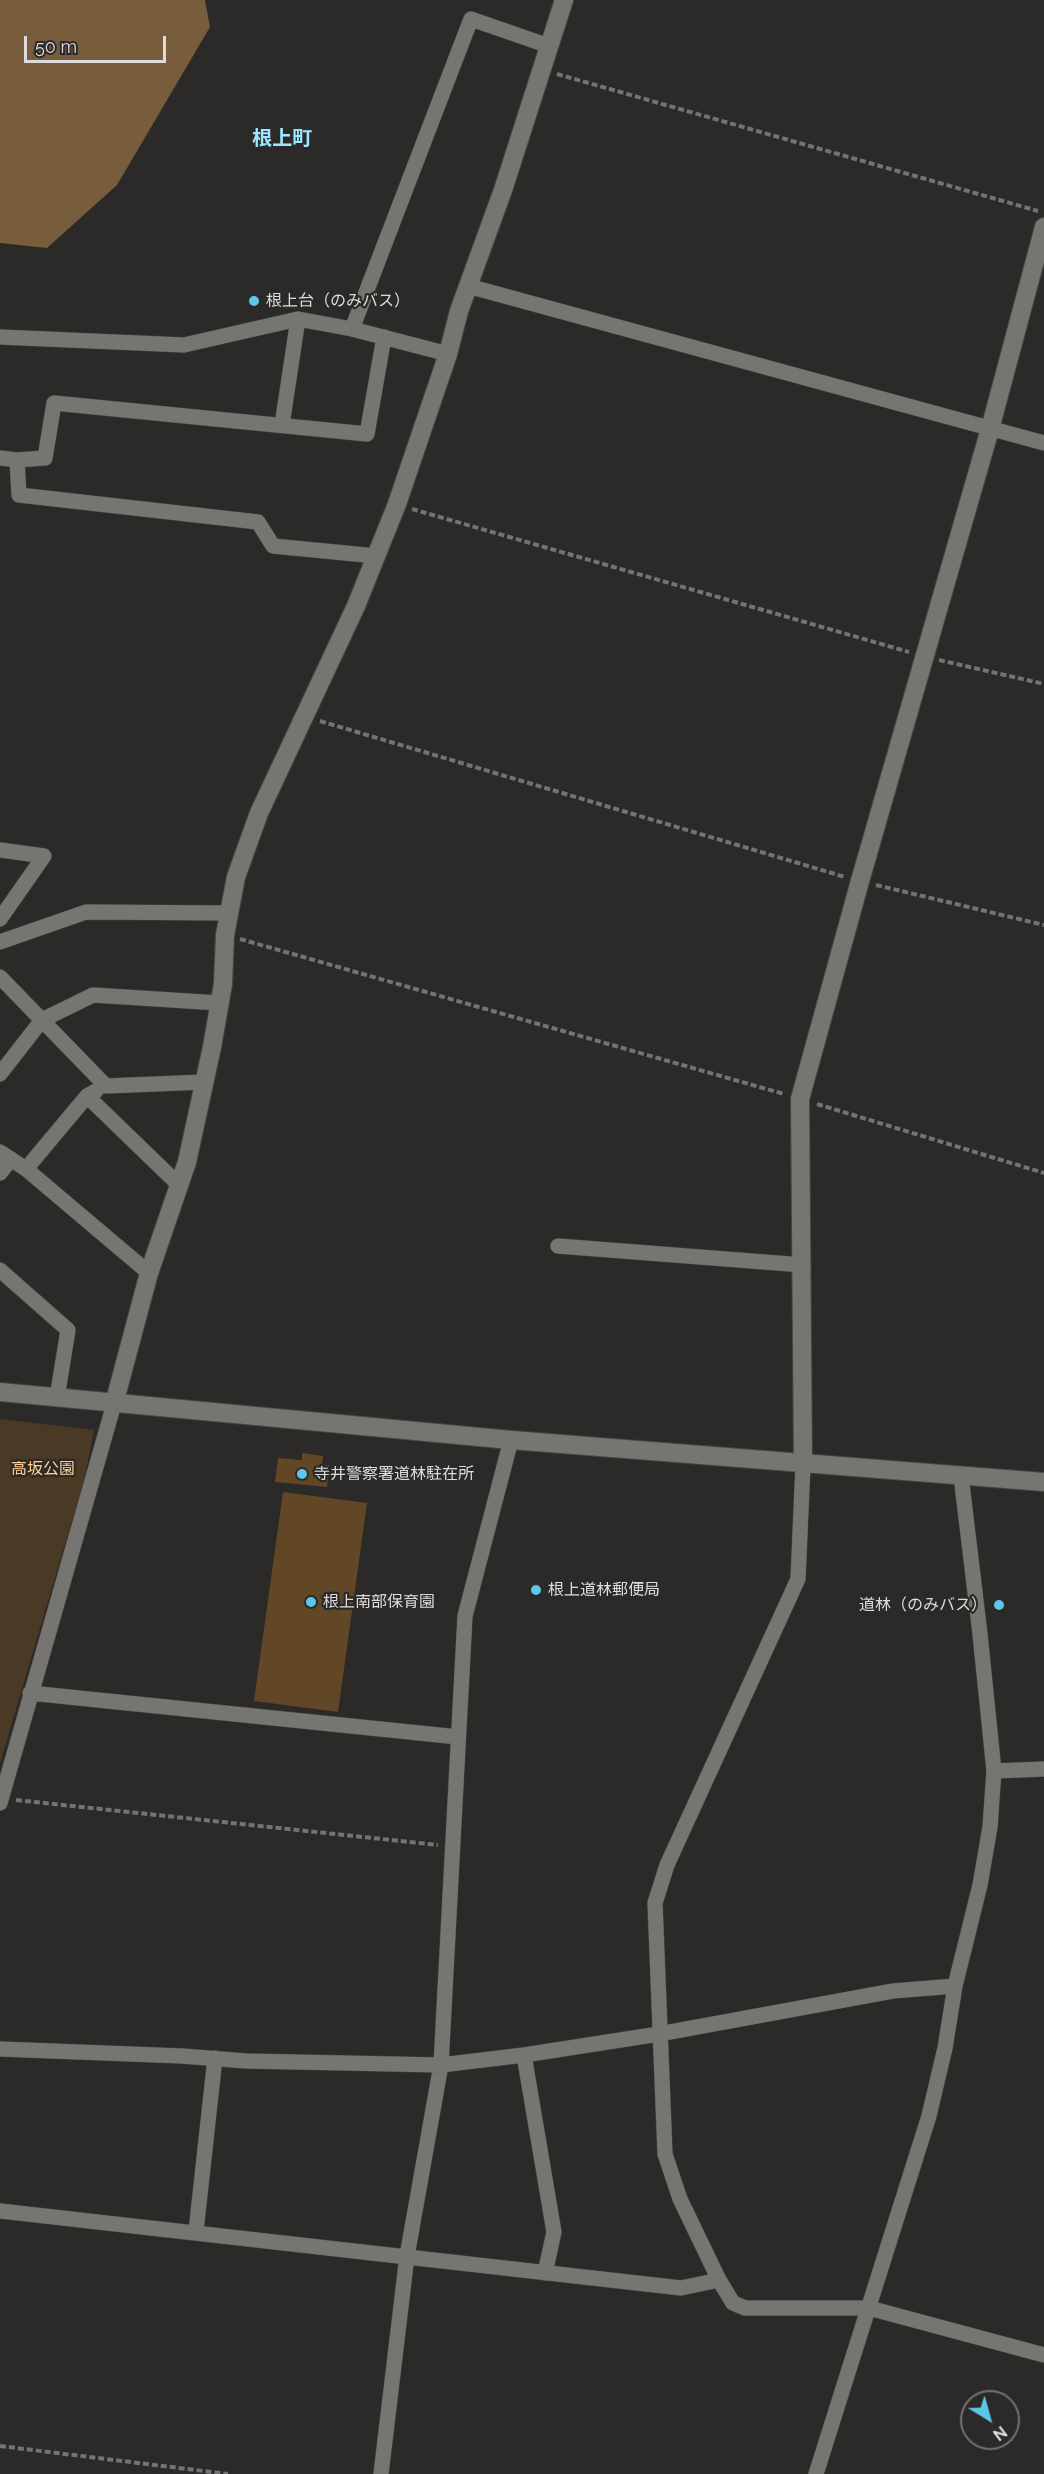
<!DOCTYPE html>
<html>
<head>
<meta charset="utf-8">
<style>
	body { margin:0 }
	#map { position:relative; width:1044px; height:2474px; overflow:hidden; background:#2c2a28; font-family:Raleway,sans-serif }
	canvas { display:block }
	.north { position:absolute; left:960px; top:2390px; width:60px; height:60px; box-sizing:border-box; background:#2c2a28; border:2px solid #737170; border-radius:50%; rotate:143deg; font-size:16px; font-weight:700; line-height:24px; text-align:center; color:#dedcdb }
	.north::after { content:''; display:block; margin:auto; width:21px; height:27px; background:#5cc7e8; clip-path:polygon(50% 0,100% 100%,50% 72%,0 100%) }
	.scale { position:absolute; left:24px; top:36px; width:142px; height:27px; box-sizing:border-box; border:3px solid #dedcdb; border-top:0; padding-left:8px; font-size:18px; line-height:21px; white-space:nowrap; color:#dedcdb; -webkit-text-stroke:4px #2c2a28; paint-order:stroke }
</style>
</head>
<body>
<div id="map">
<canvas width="1044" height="2474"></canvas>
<div class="north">N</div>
<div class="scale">50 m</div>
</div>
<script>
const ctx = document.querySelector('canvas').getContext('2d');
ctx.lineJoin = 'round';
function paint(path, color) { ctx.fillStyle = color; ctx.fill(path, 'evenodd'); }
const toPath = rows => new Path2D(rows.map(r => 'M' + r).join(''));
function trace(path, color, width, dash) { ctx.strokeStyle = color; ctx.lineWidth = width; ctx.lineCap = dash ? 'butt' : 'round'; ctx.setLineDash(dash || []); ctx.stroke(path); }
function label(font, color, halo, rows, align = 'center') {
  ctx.font = font + ' Raleway,"Noto Sans JP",sans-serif'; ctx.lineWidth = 4.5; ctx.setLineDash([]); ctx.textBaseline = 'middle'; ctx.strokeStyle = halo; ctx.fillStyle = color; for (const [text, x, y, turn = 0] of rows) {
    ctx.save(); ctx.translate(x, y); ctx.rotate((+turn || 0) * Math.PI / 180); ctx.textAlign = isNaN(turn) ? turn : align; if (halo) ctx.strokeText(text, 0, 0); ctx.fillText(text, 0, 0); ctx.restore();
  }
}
const green = toPath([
	[0,1419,94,1430,84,1480,0,1763]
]);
const forest = toPath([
	[0,0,205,0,210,27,117,185,47,248,0,243]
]);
const building = toPath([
	[302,1453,323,1456,322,1465,330,1465,327,1487,275,1482,278,1458,302,1460],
	[283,1492,367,1503,338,1712,254,1701]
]);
const path = toPath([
	[557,74,1038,211],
	[412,509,909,652],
	[939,660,1044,684],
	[320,721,845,877],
	[876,885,1044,925],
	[240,939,784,1094],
	[817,1104,1044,1173],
	[16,1800,438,1845],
	[0,2446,228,2474]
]);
const street = toPath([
	[468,286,1044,443],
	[352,329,471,19,549,46],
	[0,337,184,345,298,319,352,329,448,354],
	[282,425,298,319],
	[0,458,17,460,45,458,54,403,367,434,384,337],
	[17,460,19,495,258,522,273,546,376,556],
	[0,850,44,856,0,919],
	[0,942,86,912,229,913],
	[0,977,106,1086,204,1082],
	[0,1074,42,1020,93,995,219,1003],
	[87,1096,179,1185],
	[0,1152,26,1169,149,1273],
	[26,1169,87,1096,96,1091],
	[0,1173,11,1159],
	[558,1246,803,1265],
	[0,1270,68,1330,57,1398],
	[803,1465,798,1579,667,1865,655,1903,665,2154,680,2199,719,2280,733,2303,745,2308,869,2308,1044,2355],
	[30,1693,458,1737],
	[994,1771,1044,1769],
	[0,1803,114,1404],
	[0,2049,182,2056,246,2061,441,2065,524,2055,659,2034,893,1991,955,1986],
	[524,2055,554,2232,545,2273],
	[0,2211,681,2288,719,2280],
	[196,2231,215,2058],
	[381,2474,407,2256,441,2065,465,1616,511,1440],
	[816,2474,929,2116,945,2048,955,1986,980,1885,990,1827,994,1771,980,1634,961,1476]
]);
const secondary = toPath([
	[0,1392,511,1440,1044,1482],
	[114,1404,149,1273,187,1162,212,1047,223,984,225,935,236,877,259,813,356,606,397,504,448,354,459,311,503,190,564,0],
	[803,1465,800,1099,860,881,990,429,1044,227]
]);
const markers = [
	[254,301,6,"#5cc7e8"],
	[302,1474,6,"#5cc7e8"],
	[536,1590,6,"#5cc7e8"],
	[311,1602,6,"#5cc7e8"],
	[999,1605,6,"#5cc7e8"]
];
const poiNames = [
	["根上台（のみバス）",266,301],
	["寺井警察署道林駐在所",314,1474],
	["根上道林郵便局",548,1590],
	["根上南部保育園",323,1602],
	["道林（のみバス）",987,1605,"right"]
];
const parkNames = [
	["高坂公園",43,1469]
];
const quarterNames = [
	["根上町",282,139]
];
paint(green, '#4a3925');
paint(forest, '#785d3c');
paint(building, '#614726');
trace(street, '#494745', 16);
trace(secondary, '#494745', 20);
trace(path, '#757371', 4, [6, 3]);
trace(street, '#777572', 15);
trace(secondary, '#777572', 18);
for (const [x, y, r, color] of markers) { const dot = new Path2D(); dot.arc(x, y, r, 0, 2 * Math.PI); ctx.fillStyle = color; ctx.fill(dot); trace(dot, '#2c2a28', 2); }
label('16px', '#dedcdb', '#2c2a28', poiNames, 'left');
label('16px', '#fece96', '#2c2a28', parkNames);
label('bold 20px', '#9ce6fe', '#2c2a28', quarterNames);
</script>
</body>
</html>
